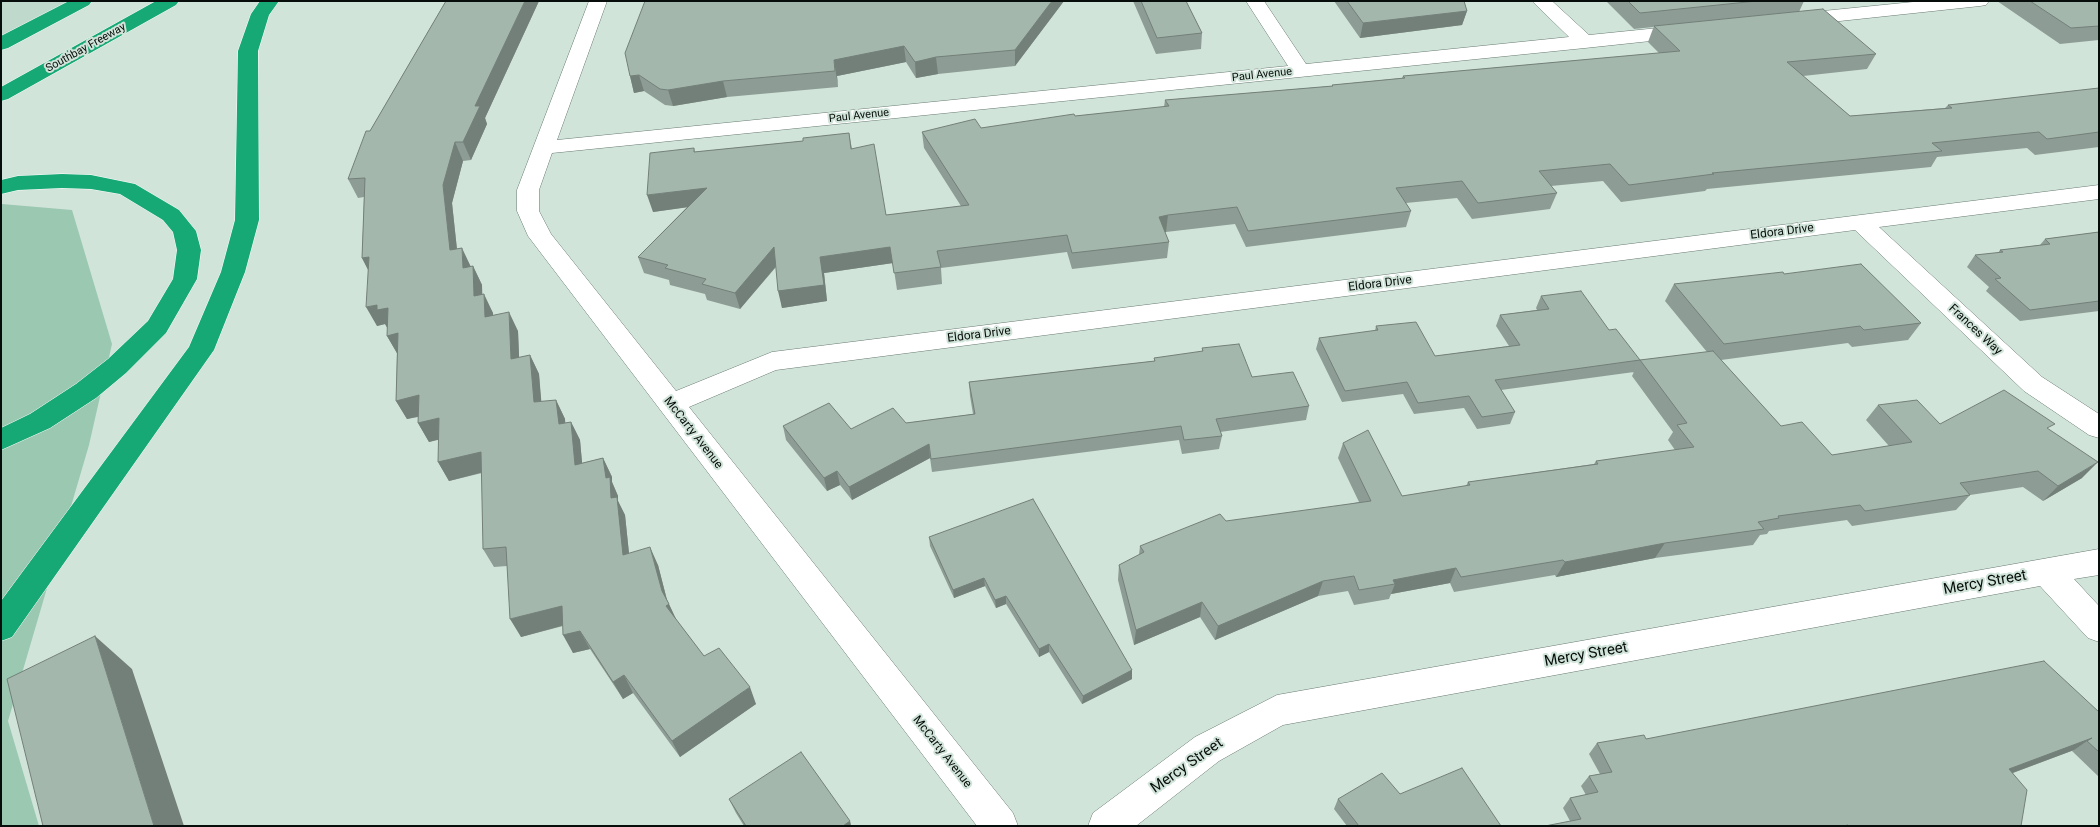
<!DOCTYPE html>
<html>
<head>
<meta charset="utf-8">
<style>
	body { margin:0 }
	#map { position:relative; width:2100px; height:827px; overflow:hidden; background:#d1e4da; font-family:Roboto,sans-serif }
	canvas { display:block }
	.frame { position:absolute; inset:0; border:2px solid #070d0a; pointer-events:none }
</style>
</head>
<body>
<div id="map">
<canvas width="2100" height="827"></canvas>
<div class="frame"></div>
</div>
<script>
const ctx = document.querySelector('canvas').getContext('2d');
ctx.lineJoin = 'round';
function paint(path, color) { ctx.fillStyle = color; ctx.fill(path, 'evenodd'); }
const toPath = rows => new Path2D(rows.map(r => 'M' + r).join(''));
function trace(path, color, width, dash) { ctx.strokeStyle = color; ctx.lineWidth = width; ctx.lineCap = dash ? 'butt' : 'round'; ctx.setLineDash(dash || []); ctx.stroke(path); }
function label(font, color, halo, rows, align = 'center') {
  ctx.font = font + ' Roboto,sans-serif'; ctx.lineWidth = 4; ctx.setLineDash([]); ctx.textBaseline = 'middle'; ctx.strokeStyle = halo; ctx.fillStyle = color; for (const [text, x, y, turn = 0] of rows) {
    ctx.save(); ctx.translate(x, y); ctx.rotate((+turn || 0) * Math.PI / 180); ctx.textAlign = isNaN(turn) ? turn : align; if (halo) ctx.strokeText(text, 0, 0); ctx.fillText(text, 0, 0); ctx.restore();
  }
}
const built = toPath([
	[1,1,83,1,1,36]
]);
const green = toPath([
	[2,204,72,210,112,344,89,445,8,721,39,826,1,826]
]);
const minor = toPath([
	[589,1,607,1,557,140,1288,66,1246,1,1264,1,1306,64,1569,37,1532,1,1552,1,1589,35,1688,25,1695,27,1697,31,1695,35,1688,37,1585,48,552,153,539,190,539,211,551,234,676,391,772,352,2099,185,2099,199,1879,227,2042,377,2099,414,2099,438,2089,435,2024,391,1855,230,776,370,689,407,1013,813,1018,826,977,826,528,236,517,211,517,190,589,1],
	[1923,1,1989,1,1986,5,1980,6,1793,26,1786,24,1784,20,1786,16,1793,14,1923,1],
	[2099,549,2099,575,2074,579,2099,606,2099,642,2088,638,2040,586,1283,725,1219,761,1136,826,1088,826,1093,813,1195,737,1277,695,2099,549]
]);
const motorway = toPath([
	[69,1,92,1,89,5,8,48,1,50,1,36,69,1],
	[156,1,179,1,176,5,8,99,1,101,1,87,156,1],
	[260,1,279,1,269,15,258,51,259,220,245,272,214,350,12,637,1,641,1,601,189,347,221,272,235,220,238,51,251,14,260,1],
	[62,174,91,175,135,184,179,210,196,231,201,250,197,279,166,333,126,373,96,398,50,428,1,450,1,428,30,414,76,384,108,359,148,321,173,279,177,250,173,232,163,220,120,194,91,189,62,188,18,190,1,194,1,180,18,176,62,174]
]);
const wall = toPath([
	[446,1,539,1,485,118,487,124,471,160,463,161,452,203,457,249,471,267,473,266,482,285,482,295,493,313,493,315,518,331,519,358,530,355,539,374,541,402,556,400,565,419,565,423,571,422,580,440,582,463,603,458,612,477,612,482,618,496,618,501,625,515,629,553,658,565,667,600,676,620,704,656,756,704,680,757,633,693,623,699,590,649,573,653,563,626,521,637,507,566,494,567,483,549,482,473,449,481,438,462,439,439,429,442,418,423,418,417,407,419,396,401,397,353,387,336,388,329,385,324,377,326,368,270,362,258,364,197,358,198,348,179,370,131],
	[1064,1,1015,66,938,74,916,78,906,62,837,76,838,87,727,97,673,106,665,105,644,91,634,93,630,76],
	[1133,1,1186,1,1202,33,1201,49,1156,54],
	[1334,1,1464,1,1467,11,1462,25,1360,38],
	[1606,1,1804,1,1799,12,1634,29],
	[1997,1,2099,1,2099,40,2060,44],
	[1654,26,1876,54,1867,69,1803,76,1850,116,1945,108,1948,105,2099,88,2099,147,2035,155,2027,148,1937,157,1931,167,1707,189,1705,191,1621,202,1603,181,1551,186,1557,193,1550,209,1472,219,1457,198,1406,203,1411,211,1406,227,1246,247,1235,224,1166,232,1165,232,1169,242,1167,258,1072,269,1067,252,941,268,942,284,897,290,893,263,824,273,827,301,782,308,776,267,740,309,707,300,705,294,670,285,669,280,644,273,638,257,687,207,653,212,694,148,695,152,803,141,849,133,852,149,886,215,961,206,924,148,922,132,981,128,1075,116,1164,107,1165,100,1332,86,1332,85,1402,78,1403,76,1659,53,1648,42],
	[2099,232,2099,311,2020,321,1986,291,1989,287,1967,267,1975,255,1998,253,2000,250,2040,245,2045,239],
	[1784,274,1921,323,1908,340,1852,347,1848,343,1721,360,1781,426,1832,455,1889,446,1866,420,1878,405,1940,424,2049,430,2082,478,2043,501,2023,487,1970,495,1956,510,1852,526,1847,520,1769,531,1767,534,1760,535,1753,545,1655,558,1556,577,1555,575,1454,592,1450,583,1391,594,1389,599,1354,605,1348,591,1318,596,1215,640,1200,617,1134,645,1118,580,1119,565,1139,555,1140,546,1359,502,1338,458,1343,443,1402,496,1466,486,1468,482,1594,464,1596,461,1675,450,1668,440,1673,432,1632,376,1640,360,1707,352,1665,301,1674,284],
	[1541,296,1609,330,1640,360,1634,372,1501,390,1515,412,1510,424,1477,429,1464,408,1414,414,1403,394,1342,402,1316,349,1319,338,1375,331,1376,326,1435,356,1509,346,1496,326,1500,315,1537,310,1536,308],
	[1202,348,1252,377,1309,406,1306,420,1220,432,1222,436,1219,449,1182,454,1179,440,932,472,930,458,852,500,840,485,827,491,786,440,783,426,851,429,906,423,973,414,970,396,969,382,1154,361,1154,358,1202,352],
	[929,537,1132,670,1132,679,1082,704,1049,652,1039,657,1006,604,996,608,985,586,954,598,930,546],
	[2099,712,2099,777,2072,751,2074,750,2013,773,2021,826,1545,826,1570,821,1563,808,1570,798,1586,795,1581,786,1589,776,1600,774,1589,754,1597,743,1646,739],
	[1400,794,1501,826,1347,826,1334,809,1338,799],
	[729,799,850,821,851,826,744,826,736,813]
]);
const shadedWall = toPath([
	[525,1,539,1,485,118,487,124,471,160,463,142,475,106],
	[1052,1,1064,1,1015,66,1015,50],
	[1467,11,1462,25,1360,38,1363,23],
	[904,46,906,62,837,76,838,87,834,60],
	[936,57,938,74,916,78,915,62],
	[639,75,644,91,634,93,630,76],
	[723,81,727,97,673,106,668,90],
	[455,142,463,161,452,203,459,269,450,250,443,185],
	[707,188,711,204,653,212,647,195],
	[1168,215,1166,232,1158,233,1159,217],
	[774,247,778,264,740,309,735,293],
	[890,247,893,263,824,273,827,301,782,308,778,291,820,257],
	[462,248,471,267,463,268],
	[369,257,372,277,362,258],
	[473,266,482,285,483,315,474,296],
	[484,294,493,313,494,336,485,317],
	[377,305,388,308,388,329,385,324,377,326,366,307],
	[509,312,518,331,520,378,511,359],
	[398,333,398,355,387,336],
	[530,355,539,374,543,421,534,402],
	[419,395,430,414,407,419,396,401],
	[556,400,565,419,567,443,559,424],
	[439,418,450,437,429,442,418,423],
	[571,422,580,440,584,484,575,465],
	[929,444,930,458,852,500,849,487],
	[481,452,491,470,449,481,438,462],
	[603,458,612,477,612,482,618,496,618,501,625,515,631,573,623,555,611,498,606,478],
	[2098,462,2082,478,2043,501,2058,486],
	[837,471,840,485,827,491,824,478],
	[1665,543,1655,558,1556,577,1565,562],
	[650,547,658,565,668,604,669,604,677,621,666,606],
	[1456,568,1450,583,1391,594,1395,584,1393,580],
	[984,578,985,586,954,598,953,590],
	[1323,581,1318,596,1215,640,1218,626],
	[1006,596,1006,604,996,608,995,600],
	[1202,602,1200,617,1134,645,1136,630],
	[562,606,572,623,521,637,510,619],
	[580,631,590,649,573,653,563,635],
	[95,636,132,669,184,826,154,826],
	[1049,644,1049,652,1039,657,1039,649],
	[1132,670,1132,679,1082,704,1083,696],
	[624,675,633,693,623,699,613,682],
	[750,687,756,704,680,757,672,741],
	[2092,738,2087,741,2074,750,1996,779,2009,769],
	[850,821,851,826,843,826]
]);
const building = toPath([
	[446,1,525,1,475,106,480,106,463,142,455,142,443,185,450,250,462,248,463,268,473,266,474,296,484,294,485,317,509,312,511,359,530,355,534,402,556,400,559,424,571,422,575,465,603,458,606,478,610,477,611,498,617,497,623,555,650,547,662,591,669,604,666,606,704,656,719,648,750,687,672,741,624,675,613,682,580,631,563,635,562,606,510,619,506,547,483,549,481,452,438,462,439,418,418,423,419,395,396,401,398,333,387,336,388,308,377,310,377,305,366,307,369,257,362,258,365,178,348,179,366,131,370,131,446,1],
	[645,1,1052,1,1015,50,936,57,915,62,904,46,834,60,835,71,723,81,668,90,660,89,639,75,630,76,625,53,645,1],
	[1141,1,1186,1,1202,33,1157,38,1141,1],
	[1347,1,1464,1,1467,11,1363,23,1347,1],
	[1628,1,1757,1,1640,13,1628,1],
	[2030,1,2099,1,2099,26,2071,28,2030,1],
	[1823,9,1876,54,1787,62,1850,116,1952,108,1948,105,2099,88,2099,132,2047,139,2039,132,1932,143,1942,151,1712,173,1714,174,1629,185,1610,164,1539,171,1557,193,1478,203,1462,181,1396,188,1411,211,1248,231,1237,207,1168,215,1159,217,1169,242,1072,253,1067,235,937,251,941,267,894,273,890,247,820,257,824,285,778,291,774,247,735,293,702,284,706,279,665,268,668,265,638,257,707,188,647,195,650,153,694,148,694,152,803,141,803,138,849,133,851,149,874,144,886,215,969,205,922,132,975,119,981,128,1074,114,1075,116,1169,106,1165,100,1333,86,1332,85,1405,78,1403,76,1680,51,1654,26,1823,9],
	[2099,232,2099,301,2030,310,1995,279,2001,278,1975,255,2003,252,2000,250,2050,244,2045,239,2099,232],
	[1861,264,1921,323,1864,330,1860,326,1724,344,1674,284,1783,272,1784,274,1861,264],
	[1581,291,1609,330,1616,329,1640,360,1495,380,1515,412,1482,417,1469,396,1418,403,1407,382,1345,391,1319,338,1378,330,1376,326,1416,322,1435,356,1520,345,1500,315,1549,309,1541,296,1581,291],
	[1239,344,1252,377,1293,372,1309,406,1216,419,1222,436,1184,440,1181,426,931,459,929,444,849,487,837,471,824,478,783,426,829,403,851,429,893,408,906,423,975,414,969,382,1155,361,1154,358,1203,351,1202,348,1239,344],
	[1713,351,1781,426,1802,422,1832,455,1912,442,1878,405,1917,400,1940,424,2004,390,2055,424,2047,428,2098,462,2058,486,2038,471,1960,483,1970,495,1865,511,1860,505,1778,516,1779,518,1758,522,1764,529,1665,543,1565,562,1563,560,1461,577,1456,568,1393,580,1395,584,1359,590,1354,576,1323,581,1218,626,1202,602,1136,630,1119,565,1144,552,1140,546,1220,514,1226,521,1371,501,1343,443,1368,430,1402,496,1470,485,1468,482,1598,464,1596,461,1694,447,1677,425,1687,423,1640,360,1713,351],
	[1033,499,1132,670,1083,696,1049,644,1039,649,1006,596,995,600,984,578,953,590,929,537,1033,499],
	[95,636,154,826,43,826,7,679,95,636],
	[2044,661,2099,712,2099,752,2087,741,2092,738,2009,769,2027,790,2021,826,1849,826,1848,825,1843,826,1545,826,1581,819,1570,798,1598,792,1589,776,1612,772,1597,743,1644,735,1646,739,2044,661],
	[801,752,850,821,843,826,746,826,729,799,801,752],
	[1462,768,1501,826,1359,826,1338,799,1382,773,1400,794,1462,768]
]);
const farStreetnames = [
	["Southbay Freeway",86,48,-29],
	["Paul Avenue",1262,75,-6],
	["Paul Avenue",859,116,-6]
];
const streetNames = [
	["Eldora Drive",1782,232,-7],
	["Eldora Drive",1380,284,-7],
	["Frances Way",1975,330,43],
	["Eldora Drive",979,335,-7],
	["McCarty Avenue",693,433,52],
	["McCarty Avenue",942,752,52]
];
const nearStreetnames = [
	["Mercy Street",1985,583,-10],
	["Mercy Street",1586,655,-10],
	["Mercy Street",1187,766,-35]
];
paint(built, '#bfdacc');
paint(green, '#9bc8b1');
trace(minor, '#697b72', 1);
trace(motorway, '#fff', 1);
paint(minor, '#fff');
paint(motorway, '#16a875');
paint(wall, '#8d9d95');
paint(shadedWall, '#738079');
paint(building, '#a4b7ad');
trace(building, '#738079', 1);
label('11px', '#070d0a', '#d1e4da', farStreetnames);
label('12px', '#070d0a', '#d1e4da', streetNames);
label('15px', '#070d0a', '#d1e4da', nearStreetnames);
</script>
</body>
</html>
